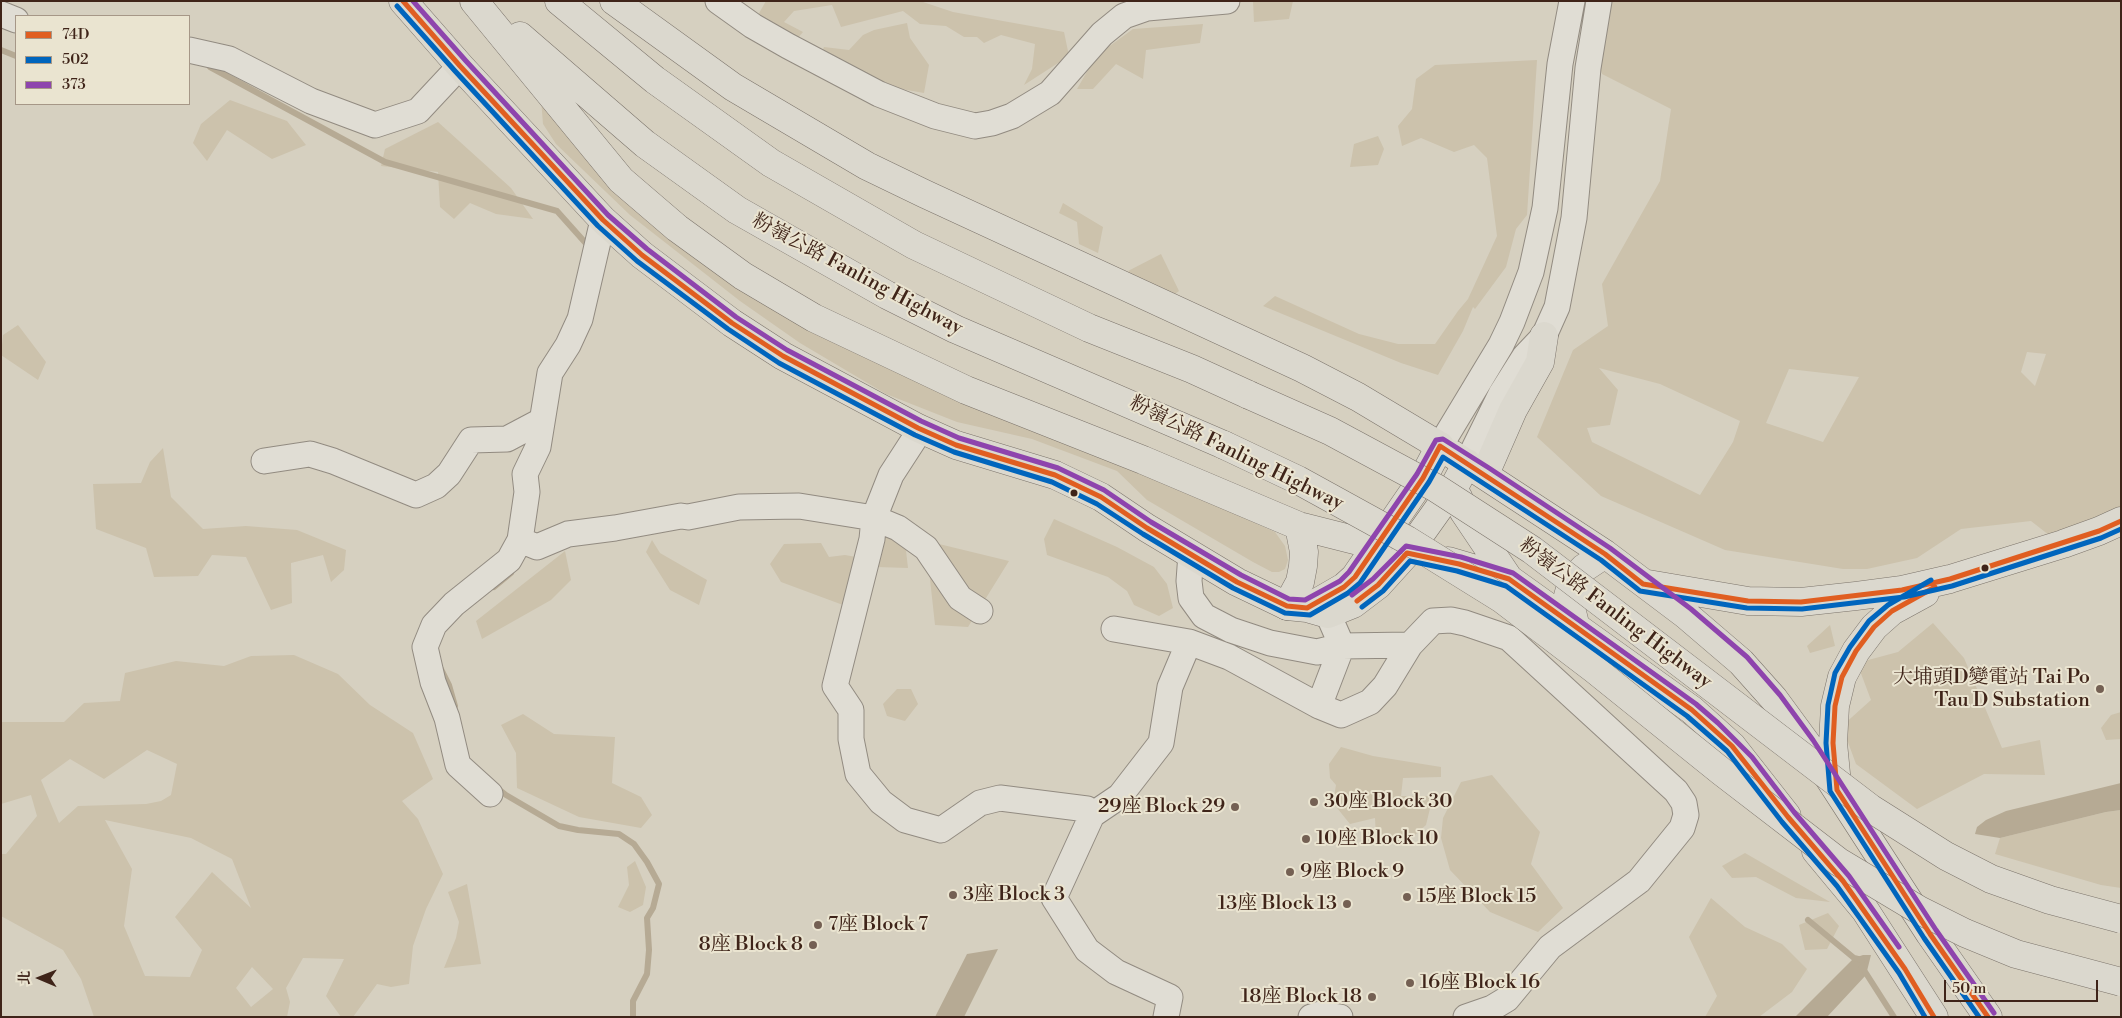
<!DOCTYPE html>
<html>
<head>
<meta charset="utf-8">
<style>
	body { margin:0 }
	#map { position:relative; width:2122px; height:1018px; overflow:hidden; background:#d6d0c0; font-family:"Libre Bodoni","Noto Serif TC",serif }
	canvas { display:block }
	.frame { position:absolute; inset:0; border:2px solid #3f2419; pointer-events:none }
	.legend { position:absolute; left:15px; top:15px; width:175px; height:90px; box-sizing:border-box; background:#eae4d0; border:1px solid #a69787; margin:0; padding:6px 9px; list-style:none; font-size:15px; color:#3f2419 }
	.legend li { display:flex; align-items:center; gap:10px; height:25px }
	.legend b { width:25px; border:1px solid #a69787 }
	.north { position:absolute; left:15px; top:953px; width:50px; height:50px; -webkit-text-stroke:4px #eae4d0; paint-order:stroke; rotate:271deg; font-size:14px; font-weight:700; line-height:20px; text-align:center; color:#3f2419 }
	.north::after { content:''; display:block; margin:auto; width:18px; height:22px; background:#3f2419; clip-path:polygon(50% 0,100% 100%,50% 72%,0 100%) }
	.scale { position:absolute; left:1944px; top:980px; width:154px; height:22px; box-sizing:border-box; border:2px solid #3f2419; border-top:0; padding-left:6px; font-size:15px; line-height:18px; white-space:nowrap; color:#3f2419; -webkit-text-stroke:4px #eae4d0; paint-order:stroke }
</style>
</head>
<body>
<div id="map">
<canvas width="2122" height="1018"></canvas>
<div class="frame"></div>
<ul class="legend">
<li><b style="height:6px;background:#e05e21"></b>74D</li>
<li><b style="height:6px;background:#0065bd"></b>502</li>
<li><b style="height:6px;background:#8e44ad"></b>373</li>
</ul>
<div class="north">北</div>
<div class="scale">50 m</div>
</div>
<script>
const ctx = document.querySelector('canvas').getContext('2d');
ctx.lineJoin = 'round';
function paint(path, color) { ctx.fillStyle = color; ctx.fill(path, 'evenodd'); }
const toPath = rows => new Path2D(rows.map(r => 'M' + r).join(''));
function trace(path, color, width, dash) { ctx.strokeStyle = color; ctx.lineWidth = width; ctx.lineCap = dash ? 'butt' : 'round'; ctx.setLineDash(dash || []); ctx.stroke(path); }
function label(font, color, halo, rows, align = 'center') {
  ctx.font = font + ' "Libre Bodoni","Noto Serif TC",serif'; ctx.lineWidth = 4; ctx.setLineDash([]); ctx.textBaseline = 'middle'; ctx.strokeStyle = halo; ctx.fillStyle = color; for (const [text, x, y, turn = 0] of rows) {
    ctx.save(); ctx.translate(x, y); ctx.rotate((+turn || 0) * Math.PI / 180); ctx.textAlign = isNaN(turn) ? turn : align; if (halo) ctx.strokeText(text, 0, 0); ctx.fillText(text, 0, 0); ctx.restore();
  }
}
const green = toPath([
	[766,1,920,1,953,12,1064,32,1069,56,1024,85,1032,69,1035,44,1001,35,984,43,977,37,964,37,946,26,920,24,903,11,841,27,832,5,794,11,784,22,803,32,797,39,758,15],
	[1253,1,1293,1,1289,19,1254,22],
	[1612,1,2121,1,2121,510,2054,539,2031,521,1961,529,1917,558,1867,569,1843,569,1725,550,1601,496,1537,437,1573,350,1608,326,1602,284,1660,181,1671,109,1602,74,1595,55],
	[2027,352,2046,354,2035,386,2021,372],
	[1599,368,1660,384,1740,421,1733,442,1700,495,1592,442,1587,428,1610,425,1618,390],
	[1789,369,1859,377,1823,442,1766,423],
	[907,23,910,38,929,65,924,93,878,85,818,61,824,47,849,50,863,35,874,30],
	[1203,24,1200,43,1146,50,1143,79,1116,64,1093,89,1077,89,1096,56,1133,29],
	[1537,60,1527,215,1516,229,1506,267,1475,309,1473,307,1463,331,1438,375,1401,363,1263,306,1275,296,1359,334,1398,344,1435,344,1458,311,1468,299,1497,236,1487,158,1474,145,1454,152,1421,138,1402,146,1398,126,1412,109,1416,79,1435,65],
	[541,99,748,290,1124,463,1170,487,1218,506,1275,532,1285,546,1288,560,1285,569,1279,572,1272,572,1253,562,1147,500,1117,471,1032,439,957,422,886,394,800,343,740,301,630,215,556,144,543,124],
	[230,100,287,121,306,145,272,159,227,130,207,161,193,143,201,124],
	[438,122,511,188,533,219,496,214,470,203,454,219,440,207,438,172,381,166,385,149],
	[1378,136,1384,149,1378,165,1350,167,1354,144],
	[1063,203,1103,227,1098,253,1079,244,1077,222,1059,213],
	[1161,254,1179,291,1161,305,1128,271],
	[18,325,46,362,38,380,1,355,3,335],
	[163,448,171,497,203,529,246,526,297,530,346,550,344,570,331,582,323,555,291,563,292,603,271,610,246,557,212,555,198,576,154,577,146,548,96,529,93,484,141,483,150,462],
	[882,508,902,516,908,568,877,567],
	[1054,519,1117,547,1154,567,1167,584,1173,608,1159,616,1134,605,1127,591,1108,577,1047,555,1044,539],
	[652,540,660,553,707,580,699,605,670,590,646,552],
	[821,543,829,557,845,555,856,557,843,605,781,582,770,564,784,544],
	[939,544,1009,561,968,627,935,625,929,570],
	[565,551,571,580,551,600,482,639,476,621],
	[1933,623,1964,658,2002,748,2040,740,2045,775,1984,774,1917,809,1856,764,1842,726,1871,700,1857,663,1898,652],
	[1830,625,1835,646,1810,653,1807,646],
	[294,655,338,674,370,705,413,733,433,779,402,801,418,819,443,874,426,909,413,946,409,984,391,987,377,984,353,1017,341,1017,326,996,344,959,303,958,286,988,290,1002,287,1017,94,1017,81,979,63,950,1,916,1,854,6,854,37,816,31,795,1,804,1,722,64,722,84,703,120,701,125,673,176,661,224,666,251,656],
	[147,750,177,764,171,795,161,801,146,804,78,806,59,823,41,780,70,759,104,779],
	[105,820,191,838,232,859,251,908,212,872,175,917,202,950,190,977,145,976,124,926,132,869],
	[252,967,273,989,251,1007,236,988],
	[897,689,911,689,918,704,905,721,887,716,883,704],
	[2121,712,2121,739,2106,740,2101,728,2111,715],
	[523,714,554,734,615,737,612,783,641,797,652,815,641,828,579,817,517,788,516,753,501,725],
	[1341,747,1373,756,1441,767,1441,777,1403,778,1401,796,1433,796,1426,825,1405,844,1376,837,1375,818,1350,824,1333,803,1336,785,1330,778,1329,764],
	[1492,775,1540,832,1531,864,1563,908,1538,932,1490,912,1450,870,1441,838,1443,818,1461,782],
	[2121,810,2121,888,2101,885,1995,854,2000,838,2106,812],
	[1745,853,1830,902,1796,898,1756,877,1732,878,1722,866],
	[635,861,646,887,643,905,630,912,618,907,629,885,627,867],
	[467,884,481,964,444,968,456,938,459,922,448,892],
	[1711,898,1745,927,1782,944,1807,969,1792,992,1759,1017,1705,1017,1717,996,1689,937],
	[1828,913,1839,926,1827,949,1805,950,1799,925]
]);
const water = toPath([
	[2121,783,2121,810,2106,812,2000,838,1975,834,1977,827,1986,820,2006,811],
	[998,949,964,1017,935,1017,967,954],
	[1863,955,1871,955,1866,975,1827,1017,1795,1017,1854,958]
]);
const stream = toPath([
	[1,50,16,56],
	[210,67,385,162,557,211,590,248],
	[494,587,511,573],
	[441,669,449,685,455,706],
	[496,787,506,795,559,826,578,830,619,834,634,844,647,862,659,884,653,908,647,918,649,950,647,974,633,1001,633,1017],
	[1808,920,1854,958,1862,960],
	[1862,967,1894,1017]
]);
const minor = toPath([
	[718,1,753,26,788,46,879,94,935,116,975,126,992,123,1012,116,1050,93,1102,34,1124,16,1147,8,1227,1],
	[1,14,16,20],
	[189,50,229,59,311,101,375,125,418,111,460,66],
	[918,428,915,438,891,475,874,518,872,539,835,686,851,710,851,739,858,774,881,802,905,820,941,830,980,803,1000,798,1087,809,1092,815],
	[1440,446,1501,345,1512,322,1531,272,1545,208,1560,64,1572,1],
	[264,461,310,454,333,461,416,495,436,486,449,474,471,440,507,439,541,421],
	[1467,463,1501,394,1525,356,1544,336,1557,307,1574,218,1588,68,1599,1],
	[520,540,537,547,568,534,615,528,681,516,688,517,739,507,799,506,874,518,898,528,926,548,960,598,980,611],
	[1191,554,1189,581,1191,598,1204,616,1231,630,1270,643,1317,652,1342,646,1410,645],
	[1114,629,1189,642,1229,657,1319,706,1341,715,1370,702,1385,686,1410,645,1433,621,1451,620,1465,623,1509,638,1676,791,1684,803,1686,815,1682,828,1639,881,1550,947,1507,999,1492,1008,1466,1017],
	[1319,706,1342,646,1328,614],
	[490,794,458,765,447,718,433,682,425,647,434,625,454,604,509,560,520,540,527,492,525,474,538,447,550,373,568,345,580,319,603,220],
	[1166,1017,1170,997,1116,972,1087,950,1054,898,1092,815,1120,796,1161,743,1170,687,1189,642],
	[1311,1017,1320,1014,1340,1017]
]);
const major = toPath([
	[403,1,460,66,603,220,642,255,732,323,783,356,918,428,956,445,1055,475,1101,497,1147,528,1237,582,1287,606,1307,608,1328,614,1353,604,1378,585,1407,553,1454,487,1467,463],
	[1452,454,1605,554,1686,615,1741,662,1774,699,1807,744,1930,934,1988,1017],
	[1485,474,1513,410,1540,362,1544,336],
	[1458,497,1464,512,1509,579],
	[1448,561,1509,579,1692,710,1732,746,1787,816],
	[1648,584,1748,601,1801,602,1856,596,1902,590,1950,579,2063,544,2099,531,2121,521],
	[1318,602,1344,587,1355,577,1423,478,1440,446],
	[1576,628,1568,596,1573,579,1584,568,1605,554],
	[1837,784,1833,743,1835,706,1842,677,1856,651,1874,627,1892,611,1925,593],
	[1816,851,1865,910,1934,1017]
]);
const highway = toPath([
	[474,1,621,180,677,228,743,276,814,318,966,390,1143,460,1299,526,1378,546],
	[559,1,655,80,771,163,914,245,1089,328,1192,369,1249,395],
	[614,1,733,87,867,166,925,194,1302,368,1358,397,1440,446],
	[520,36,645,144,737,210,887,295,955,329,1224,445],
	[1287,606,1300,582,1303,566,1304,552,1299,526]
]);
const highwayBridge = toPath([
	[1249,395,1330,431,1436,488,1532,550,1870,808,1946,856,1991,879,2050,900,2121,919],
	[1224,445,1298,480,1407,540,1502,599,1594,669,1722,772,1839,862,1919,910,1965,933,2016,954,2121,982]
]);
const bus1 = toPath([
	[403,1,460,66,603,220,642,255,732,323,783,356,918,428,956,445,1055,475,1101,497,1147,528,1237,582,1287,606,1307,608,1344,587,1355,577,1423,478,1440,446,1605,554,1643,584,1748,601,1801,602,1902,590,1950,579,2099,531,2121,521],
	[1935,587,1892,611,1874,627,1856,651,1842,677,1835,706,1833,743,1837,790,1930,934,1988,1017],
	[1357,601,1378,585,1407,553,1459,564,1509,579,1692,710,1732,746,1788,817,1843,881,1905,969,1934,1017]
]);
const bus2 = toPath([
	[397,6,455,71,598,226,637,261,728,329,779,363,915,435,954,452,1052,482,1097,504,1143,534,1233,588,1285,613,1310,615,1348,593,1360,583,1429,482,1443,457,1601,560,1640,591,1747,608,1802,609,1904,597,1952,586,2101,538,2121,529],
	[1931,580,1888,605,1869,621,1850,647,1835,673,1828,705,1826,743,1830,791,1924,938,1979,1017],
	[1362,607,1383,591,1410,561,1457,571,1506,586,1687,716,1727,751,1782,822,1837,886,1899,973,1925,1017]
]);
const bus3 = toPath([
	[413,1,466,61,608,215,647,249,736,317,787,350,921,421,959,438,1058,468,1104,490,1151,522,1241,575,1289,599,1305,600,1340,581,1349,572,1417,474,1436,440,1443,439,1489,468,1610,548,1691,609,1747,657,1780,695,1813,740,1936,930,1994,1013],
	[1352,595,1373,579,1406,546,1461,557,1513,573,1696,704,1718,723,1752,757,1794,812,1849,876,1899,947]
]);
const markers = [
	[1074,493,4.5,"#3f2419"],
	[1985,568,4.5,"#3f2419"],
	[2100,689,5,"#746053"],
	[1314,802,5,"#746053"],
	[1235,807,5,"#746053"],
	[1306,839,5,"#746053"],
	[1290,872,5,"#746053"],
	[953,895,5,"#746053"],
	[1407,897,5,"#746053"],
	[1347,904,5,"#746053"],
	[818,925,5,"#746053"],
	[813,945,5,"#746053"],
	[1410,983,5,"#746053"],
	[1372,997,5,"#746053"]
];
const streetNames = [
	["粉嶺公路 Fanling Highway",857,275,28],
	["粉嶺公路 Fanling Highway",1236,454,26],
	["粉嶺公路 Fanling Highway",1615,614,37]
];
const poiNames = [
	["大埔頭D變電站 Tai Po",2090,678,"right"],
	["Tau D Substation",2090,701,"right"],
	["30座 Block 30",1324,802],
	["29座 Block 29",1225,807,"right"],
	["10座 Block 10",1316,839],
	["9座 Block 9",1300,872],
	["3座 Block 3",963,895],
	["15座 Block 15",1417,897],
	["13座 Block 13",1337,904,"right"],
	["7座 Block 7",828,925],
	["8座 Block 8",803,945,"right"],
	["16座 Block 16",1420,983],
	["18座 Block 18",1362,997,"right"]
];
paint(green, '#ccc2ac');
paint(water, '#b6aa94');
trace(stream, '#b6aa94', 6);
trace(minor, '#928b81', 27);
trace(major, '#7c746b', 29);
trace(highway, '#7c746b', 29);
trace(minor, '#e0ddd4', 25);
trace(major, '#dbd8ce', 28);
trace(highway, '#dbd8ce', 28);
trace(highwayBridge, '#7c746b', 29, []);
trace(highwayBridge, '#dbd8ce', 28);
trace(bus1, '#e05e21', 5);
trace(bus2, '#0065bd', 5);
trace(bus3, '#8e44ad', 5);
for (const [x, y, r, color] of markers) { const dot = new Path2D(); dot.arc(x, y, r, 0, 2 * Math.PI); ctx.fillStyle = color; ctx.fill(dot); trace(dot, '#eae4d0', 2); }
label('20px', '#3f2419', '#eae4d0', streetNames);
label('20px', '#3f2419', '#eae4d0', poiNames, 'left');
</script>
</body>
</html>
